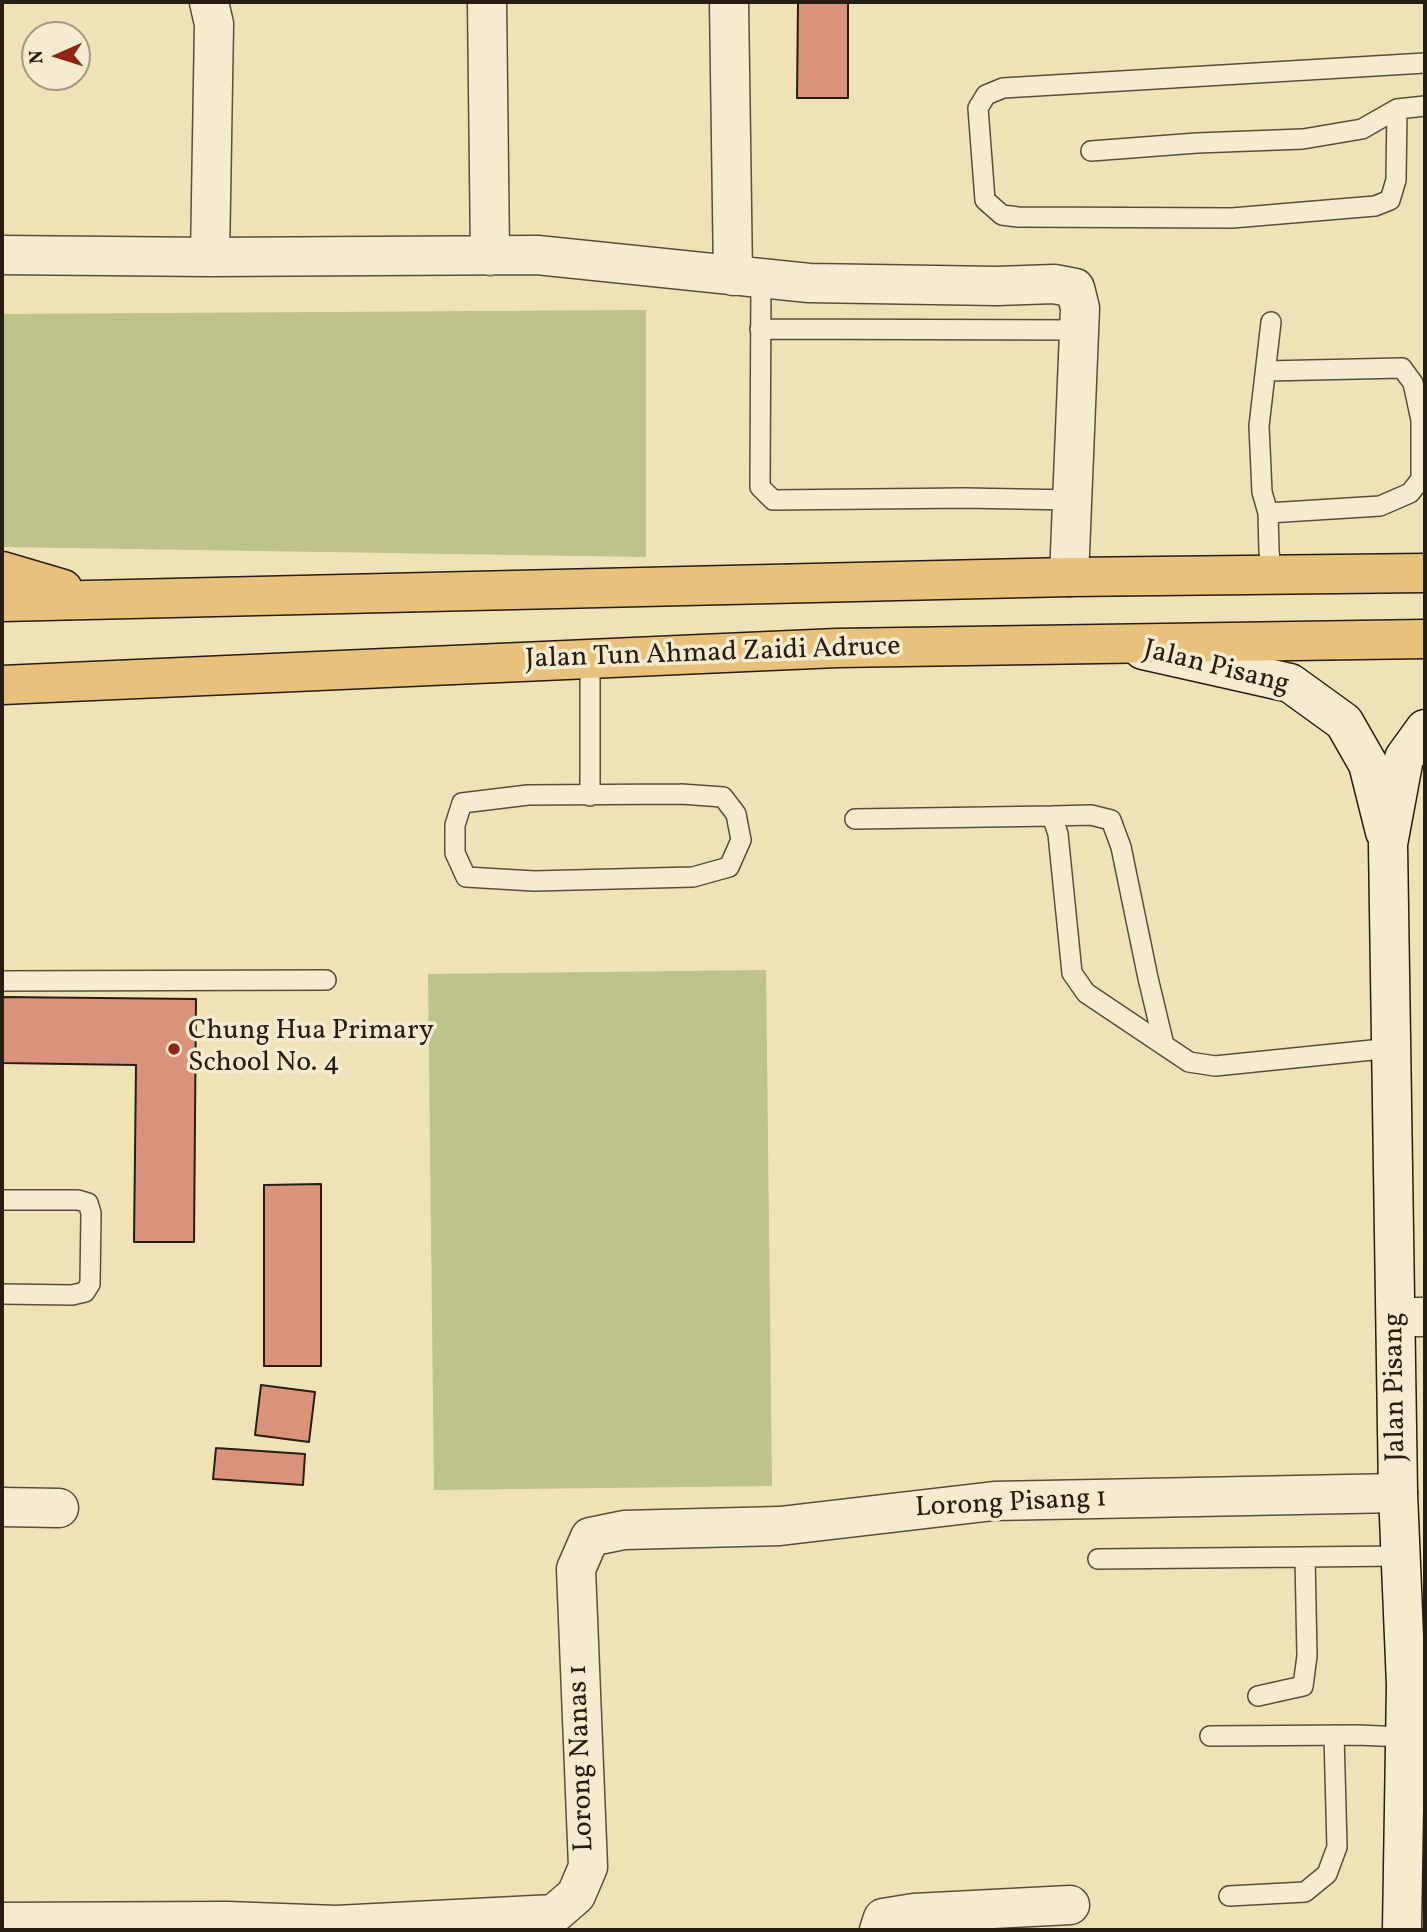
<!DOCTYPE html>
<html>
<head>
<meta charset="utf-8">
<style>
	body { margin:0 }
	#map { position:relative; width:1427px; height:1932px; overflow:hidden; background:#efe2b7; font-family:Vollkorn,serif }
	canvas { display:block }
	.frame { position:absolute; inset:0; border:4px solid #271d10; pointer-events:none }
	.north { position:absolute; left:21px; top:21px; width:70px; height:70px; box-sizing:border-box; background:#f5ecd0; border:2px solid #a39983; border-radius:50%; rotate:267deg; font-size:19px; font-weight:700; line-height:28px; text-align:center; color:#271d10 }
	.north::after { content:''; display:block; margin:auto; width:24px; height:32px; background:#8f2418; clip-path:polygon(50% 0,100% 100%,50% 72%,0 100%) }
</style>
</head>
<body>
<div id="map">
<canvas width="1427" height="1932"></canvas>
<div class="frame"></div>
<div class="north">N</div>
</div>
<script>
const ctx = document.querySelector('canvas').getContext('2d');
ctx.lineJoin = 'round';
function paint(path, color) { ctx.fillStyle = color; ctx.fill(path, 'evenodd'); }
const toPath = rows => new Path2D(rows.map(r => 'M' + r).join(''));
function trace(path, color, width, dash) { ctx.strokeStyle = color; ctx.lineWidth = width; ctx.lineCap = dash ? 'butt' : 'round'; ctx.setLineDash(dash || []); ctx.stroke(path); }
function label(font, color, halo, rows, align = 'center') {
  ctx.font = font + ' Vollkorn,serif'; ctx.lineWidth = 7; ctx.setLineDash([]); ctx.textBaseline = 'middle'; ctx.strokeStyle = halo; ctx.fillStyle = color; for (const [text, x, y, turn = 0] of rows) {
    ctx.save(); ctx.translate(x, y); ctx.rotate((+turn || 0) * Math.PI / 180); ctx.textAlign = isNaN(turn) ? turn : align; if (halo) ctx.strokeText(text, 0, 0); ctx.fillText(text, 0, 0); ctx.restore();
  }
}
const green = toPath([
	[646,310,646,557,2,547,2,314],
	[766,970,772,1486,434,1490,428,974]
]);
const building = toPath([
	[798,2,848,2,848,98,797,98,798,2],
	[2,997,196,999,194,1242,134,1242,136,1065,2,1063,2,997],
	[321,1184,321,1366,264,1366,264,1185,321,1184],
	[261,1385,315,1392,309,1442,255,1435,261,1385],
	[216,1448,305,1454,303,1485,213,1479,216,1448]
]);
const lane = toPath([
	[1397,109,1396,180,1390,200,1375,206,1232,218,1018,217,1002,215,985,200,978,108,986,95,1003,88,1425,63],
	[1091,151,1197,143,1303,139,1362,129,1397,109,1425,106],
	[761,279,760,487,773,500,964,498,1073,500],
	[1271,322,1259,426,1262,492,1268,513,1269,551,1272,576],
	[760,329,1078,330],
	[1266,371,1402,368,1413,383,1421,420,1421,479,1410,493,1380,506,1268,513],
	[681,794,723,797,736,814,741,840,729,867,693,877,534,881,466,877,455,853,455,825,462,803,528,795,681,794],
	[590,796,590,659],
	[1052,816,1091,815,1111,820,1121,847,1148,978,1164,1045],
	[855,819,1052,816,1058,834,1072,973,1086,993,1189,1062,1215,1066,1392,1048],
	[2,981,326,980],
	[2,1200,78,1200,88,1203,91,1213,90,1284,85,1292,72,1295,2,1294],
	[1098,1559,1401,1556],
	[1258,1696,1303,1686,1307,1656,1305,1557],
	[1210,1736,1357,1735,1404,1737],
	[1229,1896,1305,1892,1327,1874,1337,1847,1334,1735]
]);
const street = toPath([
	[209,2,214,24,210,257],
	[487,2,490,256],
	[729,2,733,276],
	[2,255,210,257,537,255,809,283,997,286,1054,284,1075,288,1080,308,1069,577],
	[1396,1317,1425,1317],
	[2,1507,59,1508],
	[2,1922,227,1921,336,1925,554,1914,576,1895,588,1867,576,1569,590,1537,624,1530,780,1526,994,1501,1398,1493],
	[879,1930,883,1918,914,1913,1070,1905]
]);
const secondary = toPath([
	[1143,650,1290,683,1344,722,1368,764,1385,832],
	[1402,1930,1406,1685,1398,1493,1388,844,1404,758,1425,729]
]);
const primary = toPath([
	[2,571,63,589],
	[2,602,1069,577,1425,573],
	[2,685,837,648,1425,639]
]);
const markers = [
	[174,1049,7,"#8f2418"]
];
const streetNames = [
	["Jalan Tun Ahmad Zaidi Adruce",713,655,-2],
	["Jalan Pisang",1216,669,14],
	["Jalan Pisang",1397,1387,-91],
	["Lorong Pisang 1",1011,1505,-3],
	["Lorong Nanas 1",583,1758,-92]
];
const poiNames = [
	["Chung Hua Primary",188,1033],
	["School No. 4",188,1065]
];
paint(green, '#bec28b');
paint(building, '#d9937b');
trace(building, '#271d10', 2);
trace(lane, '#594e3a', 22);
trace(street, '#594e3a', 41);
trace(secondary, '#271d10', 41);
trace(primary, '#271d10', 41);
trace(lane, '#f5ecd0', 19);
trace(street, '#f5ecd0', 38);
trace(secondary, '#f5ecd0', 38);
trace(primary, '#e8c17c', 38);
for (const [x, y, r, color] of markers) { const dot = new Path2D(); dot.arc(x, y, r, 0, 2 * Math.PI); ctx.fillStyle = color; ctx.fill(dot); trace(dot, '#f5ecd0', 2.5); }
label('28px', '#271d10', '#f5ecd0', streetNames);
label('28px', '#271d10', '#f5ecd0', poiNames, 'left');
</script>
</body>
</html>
